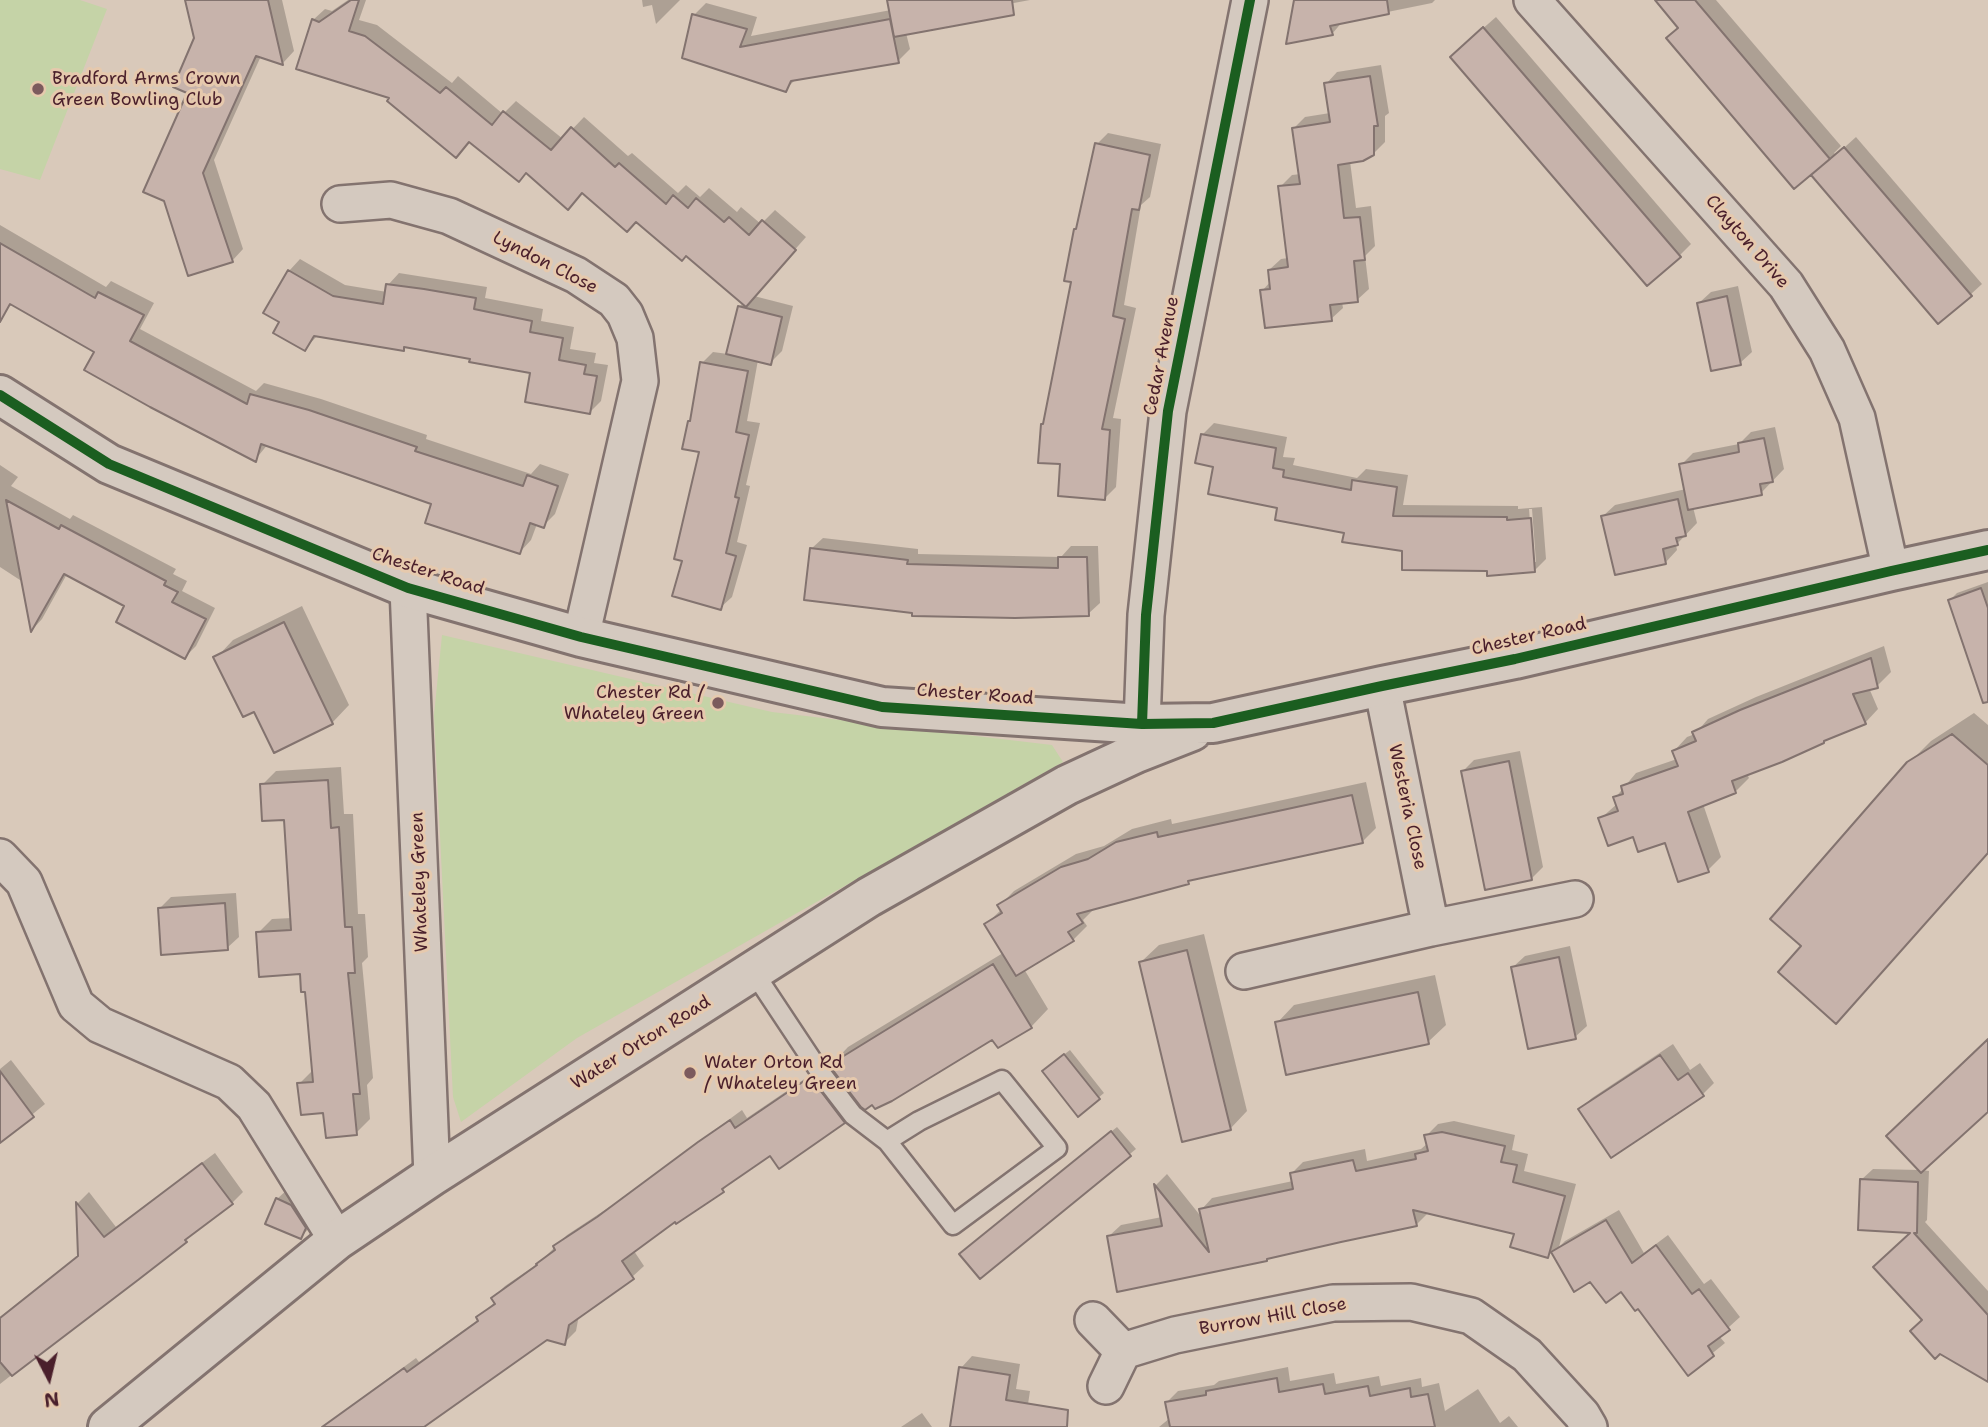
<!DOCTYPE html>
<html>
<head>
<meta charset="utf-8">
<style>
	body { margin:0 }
	#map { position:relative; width:1988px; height:1427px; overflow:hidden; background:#d9c9ba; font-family:"Shantell Sans",sans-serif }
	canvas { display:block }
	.north { position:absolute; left:14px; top:1343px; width:70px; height:70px; -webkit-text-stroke:5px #e6c9ad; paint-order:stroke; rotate:173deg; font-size:19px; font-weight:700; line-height:28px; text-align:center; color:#4a1f2b }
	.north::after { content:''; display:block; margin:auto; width:24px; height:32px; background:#4a1f2b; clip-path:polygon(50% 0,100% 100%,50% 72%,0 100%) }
</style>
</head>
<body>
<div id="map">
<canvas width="1988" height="1427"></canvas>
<div class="north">N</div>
</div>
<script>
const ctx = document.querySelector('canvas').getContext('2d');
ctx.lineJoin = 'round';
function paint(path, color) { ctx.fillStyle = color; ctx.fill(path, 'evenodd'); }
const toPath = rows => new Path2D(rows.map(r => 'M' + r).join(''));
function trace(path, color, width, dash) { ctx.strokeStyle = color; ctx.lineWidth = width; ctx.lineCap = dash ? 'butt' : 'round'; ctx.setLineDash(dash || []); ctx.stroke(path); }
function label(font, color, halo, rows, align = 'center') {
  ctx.font = font + ' "Shantell Sans",sans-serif'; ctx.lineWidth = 6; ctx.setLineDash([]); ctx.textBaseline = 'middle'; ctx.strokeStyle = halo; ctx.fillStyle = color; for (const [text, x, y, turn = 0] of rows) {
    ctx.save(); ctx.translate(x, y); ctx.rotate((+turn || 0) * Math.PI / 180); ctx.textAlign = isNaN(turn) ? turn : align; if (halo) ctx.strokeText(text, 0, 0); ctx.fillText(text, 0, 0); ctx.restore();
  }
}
const green = toPath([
	[0,0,80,0,107,9,40,180,0,169],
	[442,635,772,712,1052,745,1063,762,577,1038,461,1122,453,1097,434,715]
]);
const shadow = toPath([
	[191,0,282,0,294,51,283,63,261,56,214,160,243,249,232,261,190,274,189,92,196,38],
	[348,0,366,0,359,20,377,25,452,83,458,76,503,114,516,101,563,139,584,117,628,156,632,153,678,193,686,185,700,197,709,188,737,212,741,207,761,224,775,210,806,237,754,296,793,306,782,351,770,363,758,360,747,421,760,423,746,485,750,486,737,542,747,545,732,597,720,608,684,560,701,451,689,422,692,419,702,363,713,352,728,354,739,307,743,303,686,254,637,220,583,192,527,172,392,97,313,20,325,9,332,11],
	[642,0,680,0,656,24,652,5,643,7],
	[889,0,1030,0,1003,5,906,33,910,49,898,61,796,79,785,90,694,15,706,3,757,17,751,36,891,10],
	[1296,0,1435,0,1432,3,1343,21,1332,34],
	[1657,0,1716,0,1841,146,1834,153,1836,155,1856,137,1982,284,1970,295,1821,168,1680,27],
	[1496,17,1691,244,1680,255,1464,45],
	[1381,65,1389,113,1385,116,1385,142,1373,154,1350,161,1356,208,1371,206,1375,246,1365,256,1369,289,1357,300,1342,302,1343,308,1331,319,1262,291,1271,281,1269,270,1281,259,1288,258,1280,187,1292,175,1301,174,1293,129,1305,117,1330,113,1326,84,1337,72],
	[1108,133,1161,144,1150,197,1141,205,1124,305,1136,308,1113,418,1121,419,1116,487,1104,499,1062,463,1045,423,1073,281,1075,230,1079,226,1097,144],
	[0,225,106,287,111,281,154,303,140,329,256,391,264,383,321,399,427,435,426,439,531,474,540,464,569,474,555,514,543,526,537,524,531,540,520,552,433,503,268,444,255,460,96,351,0,297],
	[300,259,345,285,387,292,388,285,399,273,487,287,485,298,543,309,541,321,574,327,570,349,596,353,594,363,608,365,601,401,590,412,532,372,407,345,403,349,318,335,305,349,282,321,289,271],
	[1738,286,1752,352,1740,363,1699,303,1711,292],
	[1214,423,1287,437,1283,457,1295,458,1293,465,1357,478,1366,469,1408,475,1403,505,1518,506,1518,509,1542,507,1546,559,1534,571,1488,569,1404,550,1346,531,1279,506,1215,466,1202,435],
	[1529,509,1532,509,1536,562,1533,562],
	[1775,427,1784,469,1761,493,1693,507,1697,523,1676,545,1677,550,1666,562,1603,516,1615,505,1686,489,1681,465,1693,453,1739,444,1751,432],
	[0,465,18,477,11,486,70,519,73,515,176,569,173,574,187,581,182,591,215,608,196,646,185,657,127,606,67,574,42,619,33,629,23,582,0,567],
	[823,538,918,549,918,554,1061,557,1071,546,1098,546,1100,603,1088,614,914,612,811,549],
	[1988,582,1988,652,1950,600,1957,593],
	[302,606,349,705,332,723,216,658,233,640],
	[1884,646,1891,672,1877,686,1869,688,1878,709,1865,723,1747,774,1749,778,1735,792,1703,804,1721,857,1708,870,1666,841,1634,835,1600,819,1617,804,1615,798,1636,773,1677,759,1674,751,1687,737,1695,734,1708,719,1756,697],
	[1974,713,1988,725,1988,854,1836,1021,1804,946,1908,764,1931,741],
	[1520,751,1543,867,1532,878,1463,771,1474,760],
	[341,767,344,814,353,814,358,914,365,914,368,957,362,963,373,1078,367,1085,370,1119,356,1133,325,1111,299,1084,314,1069,306,990,301,972,258,933,272,919,292,918,286,818,262,785,276,771],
	[1366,782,1376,828,1362,842,1192,878,1188,882,1096,907,1083,920,1087,926,1073,940,1024,969,1048,1009,1031,1027,993,1038,831,1065,848,1047,1003,953,986,924,1002,909,1000,905,1014,891,1076,854,1104,846,1132,829,1171,819,1172,824],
	[236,893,239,937,227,948,159,909,171,897],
	[1204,934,1247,1111,1230,1129,1141,962,1159,945],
	[1570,946,1587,1026,1575,1037,1513,967,1525,956],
	[1435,975,1446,1025,1428,1042,1277,1023,1294,1005],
	[1988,1040,1988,1106,1921,1170,1929,1171,1927,1220,1925,1222,1988,1291,1988,1380,1924,1320,1913,1231,1861,1180,1873,1169,1920,1170],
	[1673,1044,1690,1070,1700,1063,1714,1083,1702,1095,1580,1109,1592,1098],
	[1070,1050,1104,1093,1079,1114,1049,1066],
	[11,1060,45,1104,0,1141,0,1069],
	[822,1067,856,1111,844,1122,771,1154,735,1178,723,1190,677,1222,676,1220,634,1251,644,1266,632,1277,579,1315,576,1331,564,1343,547,1338,421,1427,322,1427,416,1358,419,1362,479,1319,478,1317,496,1301,493,1298,505,1286,540,1262,567,1235,611,1206,742,1110,747,1118],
	[1454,1121,1515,1135,1512,1150,1528,1154,1524,1171,1576,1184,1559,1247,1565,1241,1619,1210,1644,1253,1668,1235,1704,1284,1711,1279,1740,1317,1719,1336,1725,1343,1688,1373,1639,1307,1621,1289,1591,1280,1553,1251,1548,1256,1516,1233,1428,1213,1416,1225,1119,1290,1109,1236,1121,1225,1162,1217,1156,1185,1167,1174,1203,1219,1201,1210,1212,1198,1293,1181,1292,1173,1303,1162,1365,1149,1367,1161,1421,1149,1428,1143,1426,1136,1438,1124],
	[1117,1127,1136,1149,980,1277,967,1249],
	[215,1153,243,1192,232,1203,0,1384,0,1317,80,1254,78,1203,89,1192,116,1227],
	[289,1188,312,1225,301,1237,277,1199],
	[972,1356,1020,1364,1016,1389,1030,1391,1025,1424,1021,1427,961,1427,961,1368],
	[1288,1367,1290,1381,1334,1373,1336,1384,1379,1376,1381,1386,1421,1378,1422,1387,1439,1383,1445,1411,1478,1389,1500,1423,1509,1416,1518,1427,1159,1427,1170,1418,1167,1402,1178,1391,1214,1385,1219,1381],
	[922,1413,932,1427,901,1427]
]);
const building = toPath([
	[185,0,268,0,283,65,256,56,203,173,233,262,188,276,164,201,143,192,187,93,173,87,194,38,185,0],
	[351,0,359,0,349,31,365,36,440,93,446,87,492,125,503,111,551,150,571,127,615,167,619,163,666,204,673,195,688,208,696,198,724,222,729,217,749,235,762,220,796,250,746,307,686,256,682,261,636,222,627,232,582,193,568,210,526,173,519,182,469,142,456,158,387,101,389,98,296,69,312,19,319,22,351,0],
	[887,0,1012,0,1014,15,894,37,887,0],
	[1294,0,1387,0,1389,14,1330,26,1333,35,1286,44,1294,0],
	[1655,0,1695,0,1830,159,1794,189,1666,38,1678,28,1655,0],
	[692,14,747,29,740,47,890,19,899,63,791,81,786,92,682,58,692,14],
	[1483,27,1681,257,1647,286,1450,57,1483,27],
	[1370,76,1378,126,1374,126,1374,155,1363,161,1338,165,1344,218,1360,217,1365,260,1354,261,1358,302,1330,305,1332,321,1265,328,1260,290,1270,289,1268,270,1288,267,1278,186,1300,184,1292,128,1330,122,1324,83,1370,76],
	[1095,143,1150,155,1139,210,1132,209,1113,316,1125,319,1102,429,1110,430,1105,500,1058,496,1060,464,1038,463,1041,424,1043,424,1071,282,1064,281,1074,229,1076,229,1095,143],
	[1844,147,1972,296,1938,324,1811,175,1844,147],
	[0,243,95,298,98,292,144,315,130,341,247,404,250,394,309,410,417,447,415,451,523,486,527,475,558,486,544,528,530,523,520,554,425,523,431,504,261,444,256,462,150,407,84,370,94,352,10,304,0,322,0,243],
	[288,270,333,296,383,304,386,284,424,289,476,298,474,309,532,321,530,332,563,338,559,360,586,365,584,374,597,376,590,414,525,402,530,373,469,362,470,359,404,347,404,351,314,336,305,351,273,333,279,322,263,313,288,270],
	[1727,296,1741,365,1711,371,1697,303,1727,296],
	[738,306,782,317,771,365,726,354,738,306],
	[700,362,748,371,736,432,749,435,735,497,739,498,726,553,736,556,721,610,672,596,682,561,674,559,699,452,682,449,688,421,690,421,700,362],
	[1201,434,1276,448,1273,468,1284,470,1283,477,1351,490,1352,480,1397,487,1393,516,1507,517,1507,520,1531,518,1535,572,1487,576,1487,571,1402,570,1402,551,1342,542,1344,533,1275,520,1277,508,1208,494,1213,467,1195,463,1201,434],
	[1764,438,1773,482,1760,484,1762,495,1688,510,1679,464,1739,452,1738,443,1764,438],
	[1678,499,1686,536,1676,538,1678,545,1663,549,1666,564,1615,575,1601,516,1678,499],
	[6,500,59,529,61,525,166,581,164,585,178,592,172,602,206,619,185,659,116,622,124,606,64,574,31,632,6,500],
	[810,548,908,560,907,564,1058,568,1058,557,1087,557,1089,616,1015,618,912,616,912,613,804,600,810,548],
	[1981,588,1988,608,1988,702,1983,703,1948,600,1981,588],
	[284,622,333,724,274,753,254,712,243,717,213,657,284,622],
	[1871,658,1878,688,1853,694,1866,724,1824,741,1824,743,1782,762,1732,781,1736,793,1688,812,1709,872,1678,882,1665,843,1638,852,1633,837,1608,846,1598,818,1618,811,1613,797,1623,794,1621,786,1678,766,1672,751,1696,741,1692,732,1740,710,1871,658],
	[1952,734,1988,765,1988,853,1836,1024,1778,972,1801,946,1770,919,1907,762,1952,734],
	[1509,761,1532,880,1485,890,1461,771,1509,761],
	[328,780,331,828,339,827,345,927,352,927,355,973,348,973,360,1094,353,1094,357,1135,326,1138,323,1113,301,1115,297,1083,313,1082,305,992,301,992,300,974,259,977,256,932,291,930,284,820,262,821,260,784,328,780],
	[1352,795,1363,843,1188,881,1189,884,1077,914,1083,923,1068,932,1074,941,1016,976,984,924,1002,913,997,905,1061,867,1088,859,1116,842,1157,832,1158,837,1352,795],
	[225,903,228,950,161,955,158,908,225,903],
	[1187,950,1231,1130,1182,1142,1139,962,1187,950],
	[1559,957,1576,1039,1528,1049,1511,967,1559,957],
	[993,964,1032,1028,998,1048,992,1040,892,1101,875,1109,872,1105,865,1110,861,1107,829,1065,993,964],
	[1418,992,1429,1044,1286,1075,1275,1022,1418,992],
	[1988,1039,1988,1112,1921,1173,1886,1136,1988,1039],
	[1064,1054,1100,1099,1078,1117,1042,1071,1064,1054],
	[1660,1055,1678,1080,1688,1073,1704,1096,1611,1158,1578,1109,1660,1055],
	[0,1071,34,1117,0,1143,0,1071],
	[810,1077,845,1123,779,1169,770,1156,722,1189,724,1192,676,1224,675,1222,622,1261,634,1279,569,1325,565,1345,547,1340,424,1427,322,1427,404,1368,407,1372,478,1321,476,1317,495,1304,491,1298,537,1265,536,1264,555,1250,553,1246,597,1217,698,1142,730,1120,735,1128,810,1077],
	[1111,1131,1131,1156,980,1279,959,1254,1111,1131],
	[1442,1132,1505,1146,1501,1162,1517,1165,1513,1182,1565,1196,1548,1258,1510,1247,1514,1234,1413,1210,1417,1226,1341,1242,1267,1259,1267,1261,1117,1292,1107,1236,1162,1226,1154,1184,1209,1252,1199,1209,1293,1189,1290,1173,1353,1160,1356,1171,1416,1159,1415,1154,1428,1151,1424,1135,1442,1132],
	[202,1163,233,1204,185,1240,187,1242,138,1280,12,1376,0,1362,0,1318,78,1256,76,1202,104,1237,202,1163],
	[1860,1179,1918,1182,1917,1233,1914,1233,1988,1315,1988,1382,1940,1354,1935,1359,1910,1331,1922,1320,1873,1267,1910,1233,1858,1230,1860,1179],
	[276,1198,291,1205,306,1228,301,1239,265,1224,276,1198],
	[1606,1220,1632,1263,1656,1245,1692,1294,1699,1289,1730,1330,1708,1346,1714,1356,1688,1376,1638,1309,1635,1311,1621,1292,1606,1303,1590,1282,1574,1292,1551,1252,1606,1220],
	[959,1367,1010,1375,1006,1400,1068,1410,1067,1427,950,1427,959,1367],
	[1277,1378,1279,1392,1323,1384,1325,1394,1368,1386,1370,1396,1410,1388,1411,1397,1428,1394,1435,1427,1170,1427,1165,1402,1206,1395,1206,1391,1277,1378]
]);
const service = toPath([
	[753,971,820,1072,853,1115,887,1141,919,1121,1002,1080,1057,1148,953,1225,887,1141]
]);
const minor = toPath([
	[1532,0,1786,285,1827,350,1857,418,1891,571],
	[340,204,391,200,449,216,576,275,614,300,625,314,635,338,640,381,581,637],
	[408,588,432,1176],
	[1382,686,1431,928],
	[1142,724,1146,615,1168,411,1250,0],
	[0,857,24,882,76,1005,100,1025,229,1082,254,1106,337,1240],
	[1244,971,1431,928,1575,899],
	[1093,1320,1123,1351],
	[1106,1386,1123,1351,1175,1335,1333,1303,1411,1302,1471,1316,1527,1355,1582,1415,1589,1427]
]);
const secondary = toPath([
	[0,395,109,464,408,588,581,637,882,707,1142,724,1213,723,1382,686,1515,659,1891,571,1988,550],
	[108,1427,337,1240,432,1176,869,897,1067,785,1136,753,1192,731]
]);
const cycleway = toPath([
	[0,395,109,464,408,588,581,637,882,707,1142,724,1213,723,1382,686,1515,659,1891,571,1988,550],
	[1142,724,1146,615,1168,411,1250,0]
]);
const markers = [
	[38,89,7,"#7c5a5d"],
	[718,703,7,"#7c5a5d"],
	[690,1073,7,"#7c5a5d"]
];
const poiNames = [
	["Bradford Arms Crown",52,79],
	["Green Bowling Club",52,100],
	["Chester Rd /",704,693,"right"],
	["Whateley Green",704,714,"right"],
	["Water Orton Rd",704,1063],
	["/ Whateley Green",704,1084]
];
const streetNames = [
	["Clayton Drive",1747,242,49],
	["Lyndon Close",545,263,27],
	["Cedar Avenue",1162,356,-79],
	["Chester Road",428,572,18],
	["Chester Road",1529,637,-13],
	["Chester Road",975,695,4],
	["Westeria Close",1407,807,78],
	["Whateley Green",420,882,-92],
	["Water Orton Road",641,1043,-32],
	["Burrow Hill Close",1273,1317,-10]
];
paint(green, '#c5d3a7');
paint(shadow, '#0003');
paint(building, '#c7b3ab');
trace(building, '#83736f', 2);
trace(service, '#83736f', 23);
trace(minor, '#83736f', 40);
trace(secondary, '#83736f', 44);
trace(service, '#d4c9bf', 18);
trace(minor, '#d4c9bf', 35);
trace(secondary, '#d4c9bf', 38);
trace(cycleway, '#1b5e20', 10);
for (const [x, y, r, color] of markers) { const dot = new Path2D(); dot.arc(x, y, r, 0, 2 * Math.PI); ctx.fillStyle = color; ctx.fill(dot); trace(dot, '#e6c9ad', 2.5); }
label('18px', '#4a1f2b', '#e6c9ad', poiNames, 'left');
label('18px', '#4a1f2b', '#e6c9ad', streetNames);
</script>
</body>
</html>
